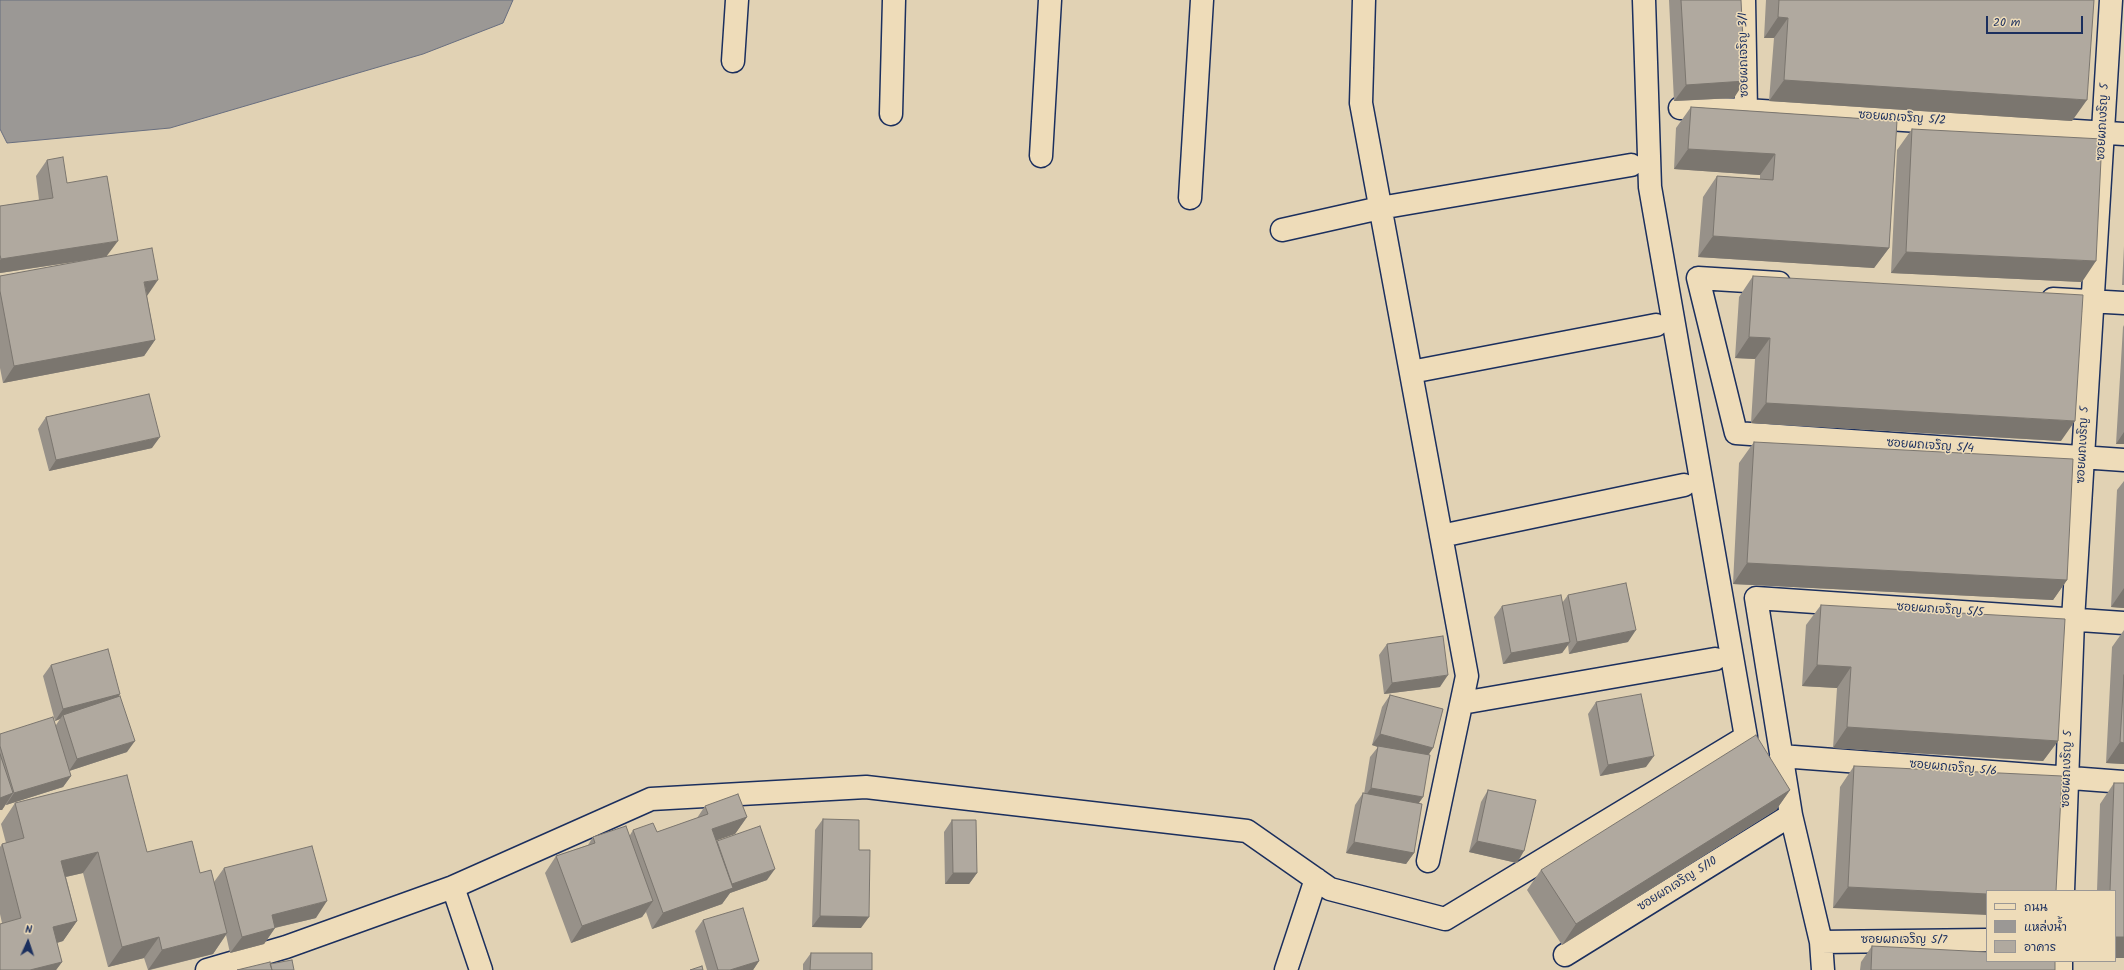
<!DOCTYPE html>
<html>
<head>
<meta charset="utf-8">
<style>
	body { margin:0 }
	#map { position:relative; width:2124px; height:970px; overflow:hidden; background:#e1d2b4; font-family:Kalam,"Playpen Sans Thai",sans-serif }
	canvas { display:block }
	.legend { position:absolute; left:1986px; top:890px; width:130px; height:72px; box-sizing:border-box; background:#eedcb9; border:1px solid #9a9795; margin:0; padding:5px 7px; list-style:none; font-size:12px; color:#1b2f5e }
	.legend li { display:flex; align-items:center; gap:8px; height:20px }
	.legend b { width:20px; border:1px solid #9a9795 }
	.north { position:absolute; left:8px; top:922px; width:40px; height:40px; -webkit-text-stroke:3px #eedcb9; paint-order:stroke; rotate:3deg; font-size:11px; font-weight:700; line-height:16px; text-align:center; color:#1b2f5e }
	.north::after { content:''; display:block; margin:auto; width:14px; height:18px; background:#1b2f5e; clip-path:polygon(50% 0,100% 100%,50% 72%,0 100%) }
	.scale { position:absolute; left:1986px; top:16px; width:97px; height:18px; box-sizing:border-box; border:2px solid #1b2f5e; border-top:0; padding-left:5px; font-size:12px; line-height:14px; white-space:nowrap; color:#1b2f5e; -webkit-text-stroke:3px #eedcb9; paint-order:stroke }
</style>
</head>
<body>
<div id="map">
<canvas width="2124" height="970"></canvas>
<ul class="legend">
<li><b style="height:5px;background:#eedcb9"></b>ถนน</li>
<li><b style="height:11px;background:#9b9895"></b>แหล่งน้ำ</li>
<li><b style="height:11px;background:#b0a99f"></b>อาคาร</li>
</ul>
<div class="north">N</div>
<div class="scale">20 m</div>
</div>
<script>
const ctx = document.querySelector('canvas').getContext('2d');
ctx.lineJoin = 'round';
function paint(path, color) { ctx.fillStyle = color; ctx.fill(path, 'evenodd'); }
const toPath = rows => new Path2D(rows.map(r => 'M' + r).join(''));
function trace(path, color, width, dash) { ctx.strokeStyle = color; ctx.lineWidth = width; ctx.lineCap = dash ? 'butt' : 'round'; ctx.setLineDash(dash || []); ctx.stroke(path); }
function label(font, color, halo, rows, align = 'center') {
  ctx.font = font + ' Kalam,"Playpen Sans Thai",sans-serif'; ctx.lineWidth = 3; ctx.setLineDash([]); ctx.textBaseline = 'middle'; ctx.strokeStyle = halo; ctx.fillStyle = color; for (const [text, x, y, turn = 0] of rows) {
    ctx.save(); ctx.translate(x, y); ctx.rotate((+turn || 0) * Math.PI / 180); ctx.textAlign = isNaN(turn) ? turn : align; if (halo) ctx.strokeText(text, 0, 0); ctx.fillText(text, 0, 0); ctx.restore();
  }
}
const water = toPath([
	[0,0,513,0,503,23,423,54,170,128,7,143,0,129,0,0]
]);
const street = toPath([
	[1364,0,1361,103,1467,676,1428,861],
	[1744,0,1746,110],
	[733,61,737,0],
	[1680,108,1746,110,2124,134],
	[891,114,894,0],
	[1041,156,1050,0],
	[1190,198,1202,0],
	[1282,230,1380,208,1631,165],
	[1779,283,1698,278,1736,433,2124,460],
	[2053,299,2124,303],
	[1411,372,1656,325],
	[1441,536,1684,485],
	[1462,703,1715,659],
	[1781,756,2124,782],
	[453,887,481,970],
	[2063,891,2073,620,2111,0],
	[1821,942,1987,940],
	[1565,955,1791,815],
	[2061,961,2061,970],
	[207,970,286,947,453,887,651,799,866,787,1247,831,1330,889,1445,919,1746,737,1650,187,1644,0],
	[1286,970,1316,879],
	[1823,970,1821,942,1791,815,1756,598,2124,623]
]);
const wall = toPath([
	[1669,0,1741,0,1734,98,1674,101],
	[1766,0,2094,0,2072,121,1769,101,1774,38,1764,38],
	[1691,107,1897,121,1889,248,1874,268,1698,257,1703,197,1717,176,1760,179,1760,175,1674,169,1676,128],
	[1912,129,2082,282,1891,273,1897,150],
	[47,160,67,183,107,257,147,296,155,340,144,356,3,383,0,368,0,276,101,258,0,273,0,206,39,200,36,176],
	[2124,246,2124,285,2122,285],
	[1753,276,2061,441,1751,423,1755,359,1735,358,1739,297],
	[2124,325,2124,444,2116,444,2123,327],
	[46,417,152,448,49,471,38,429],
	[1754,442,2067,580,2053,600,1733,584,1739,463],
	[2124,481,2124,608,2111,607,2117,490],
	[1568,595,1628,642,1569,654,1568,645,1562,653,1503,664,1494,617,1502,606,1562,603],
	[1821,605,2058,741,2043,761,1833,748,1837,688,1802,686,1806,625],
	[2124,630,2124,764,2106,763,2112,647],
	[1387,644,1440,687,1384,694,1379,655],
	[51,665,120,694,118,697,127,752,69,771,71,776,63,787,6,805,6,804,2,810,0,810,0,734,56,725,60,719,55,721,43,676],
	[1390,695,1433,748,1429,754,1423,797,1419,803,1414,853,1406,864,1346,853,1355,805,1363,793,1364,794,1370,757,1378,747,1372,745,1382,707],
	[1596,702,1646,767,1600,776,1588,714],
	[1854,766,2056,891,1833,908,1840,787],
	[2114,783,2124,958,2115,958,2115,891,2097,891,2100,804],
	[1488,790,1517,863,1469,852,1481,802],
	[1790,790,1776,810,1562,945,1527,890,1541,870],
	[15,803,200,873,214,882,224,868,316,918,275,928,264,944,230,953,226,935,213,954,150,970,148,970,144,958,108,967,83,873,66,877,77,921,63,941,57,943,62,962,56,970,0,970,2,923,0,914,0,847,2,844,6,843,1,824],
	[705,806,747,817,735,834,716,840,717,842,767,880,730,893,722,904,652,929,646,912,642,917,571,943,545,873,556,856,588,845,593,837,630,835,633,830,657,832,697,818],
	[823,819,861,928,812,927,815,830],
	[952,820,977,873,969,884,945,884,944,832],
	[703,920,759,961,753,970,707,970,695,931],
	[1872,946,2055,970,1860,970,1861,962],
	[811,953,872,970,803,970,803,964]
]);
const shadedWall = toPath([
	[1778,17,1788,18,1774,38,1764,38],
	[1784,80,2087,100,2072,121,1769,101],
	[1745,81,1734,98,1674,101,1686,85],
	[1688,149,1775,154,1760,175,1674,169],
	[1713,236,1889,248,1874,268,1698,257],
	[118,241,106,257,0,273,0,260,1,259],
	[1906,252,2096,261,2082,282,1891,273],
	[158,280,147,296,144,282],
	[1749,337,1770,338,1755,359,1735,358],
	[155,340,144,356,3,383,14,366],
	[1766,403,2075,421,2061,441,1751,423],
	[2124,432,2124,444,2116,444],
	[160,437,152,448,49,471,56,460],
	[1747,563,2067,580,2053,600,1733,584],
	[2124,588,2124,608,2111,607],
	[1636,630,1628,642,1569,654,1577,642],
	[1570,642,1562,653,1503,664,1511,653],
	[1817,665,1851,667,1837,688,1802,686],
	[1448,675,1440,687,1384,694,1392,683],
	[120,694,112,705,63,715,60,719,55,721,63,709],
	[1847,727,2058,741,2043,761,1833,748],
	[1380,734,1433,748,1425,760,1378,746,1378,747,1372,745],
	[135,741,127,752,69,771,77,759],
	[2120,742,2124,743,2124,764,2106,763],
	[1654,756,1646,767,1600,776,1608,765],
	[71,776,63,787,6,805,14,793],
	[1371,788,1423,797,1415,808,1363,799],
	[1790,790,1776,810,1562,945,1576,924],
	[13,793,2,810,0,810,0,798],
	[747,817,735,834,701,846,712,829],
	[1477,841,1524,851,1517,863,1469,852],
	[1354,842,1414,853,1406,864,1346,853],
	[98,852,83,873,47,881,61,861],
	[775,869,767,880,730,893,722,904,652,929,663,913,732,884],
	[953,873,977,873,969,884,945,884],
	[1848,887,1987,894,1987,915,1833,908],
	[327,901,316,918,261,931,272,915],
	[653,901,642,917,571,943,582,926],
	[820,916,869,917,861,928,812,927],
	[77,921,63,941,39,948,53,927],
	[275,928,264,944,230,953,242,937],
	[227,933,213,954,148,970,162,950],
	[159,937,144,958,108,967,122,947],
	[2115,937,2124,937,2124,958,2115,958],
	[759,961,753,970,730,970],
	[62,962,56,970,30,970]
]);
const building = toPath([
	[1681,0,1741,0,1745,81,1686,85,1681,0],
	[1779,0,2094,0,2087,100,1784,80,1788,18,1778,17,1779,0],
	[1691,107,1897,121,1889,248,1713,236,1717,176,1773,180,1775,154,1688,149,1691,107],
	[1912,129,2102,139,2096,261,1906,252,1912,129],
	[63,157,67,183,107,176,118,241,1,259,0,255,0,206,53,198,47,160,63,157],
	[152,248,158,280,144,282,155,340,14,366,0,291,0,276,152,248],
	[1753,276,2083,295,2075,421,1766,403,1770,338,1749,337,1753,276],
	[149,394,160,437,56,460,46,417,149,394],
	[1754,442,2073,459,2067,580,1747,563,1754,442],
	[1626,583,1636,630,1577,642,1568,595,1626,583],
	[1561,595,1570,642,1511,653,1502,606,1561,595],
	[1821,605,2065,619,2058,741,1847,727,1851,667,1817,665,1821,605],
	[1443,636,1448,675,1392,683,1387,644,1443,636],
	[108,649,120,694,63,709,51,665,108,649],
	[2124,675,2124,743,2120,742,2124,675],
	[1641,694,1654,756,1608,765,1596,702,1641,694],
	[1390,695,1443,709,1433,748,1380,734,1390,695],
	[120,696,135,741,77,759,63,715,120,696],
	[53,717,71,776,14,793,0,746,0,734,53,717],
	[1756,735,1790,790,1576,924,1541,870,1756,735],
	[1378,746,1430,755,1423,797,1371,788,1378,746],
	[0,754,13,793,0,798,0,754],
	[1854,766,2062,776,2056,891,1987,891,1987,894,1848,887,1854,766],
	[127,775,147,852,192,841,200,873,211,870,227,933,162,950,159,937,122,947,98,852,61,861,77,921,53,927,62,962,30,970,0,970,0,924,21,918,2,844,24,838,15,803,127,775],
	[2114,783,2124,783,2124,937,2115,937,2115,891,2110,891,2114,783],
	[1488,790,1536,800,1524,851,1477,841,1488,790],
	[1363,793,1422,804,1414,853,1354,842,1363,793],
	[738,794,747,817,712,829,733,888,663,913,633,830,653,823,657,832,708,814,705,806,738,794],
	[823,819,859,820,859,850,870,850,869,917,820,916,823,819],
	[952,820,976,820,977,873,953,873,952,820],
	[626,826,653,901,582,926,556,856,595,843,593,837,626,826],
	[760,826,775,869,732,884,717,841,760,826],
	[312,846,327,901,272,915,275,928,242,937,224,868,312,846],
	[743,908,759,961,730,970,718,970,703,920,743,908],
	[1872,946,1987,952,1987,961,2055,961,2055,970,1871,970,1872,946],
	[811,953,872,953,872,970,810,970,811,953],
	[292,960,294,970,272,970,270,964,292,960],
	[270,962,272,970,237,970,270,962],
	[702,966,703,970,690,970,702,966]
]);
const streetNames = [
	["ซอยผถเจริญ 3/1",1745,55,-91],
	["ซอยผถเจริญ 5/2",1902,119,4],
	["ซอยผถเงริญ 5",2104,122,-87],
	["ซอยผถเงริญ 5",2084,445,-87],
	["ซอยผถเจริญ 5/4",1930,447,4],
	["ซอยผถเจริญ 5/5",1940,611,4],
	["ซอยผถเจริญ 5/6",1953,769,5],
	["ซอยผถเงริญ 5",2068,769,-88],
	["ซอยผถเจริญ 5/10",1678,885,-32],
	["ซอยผถเจริญ 5/7",1904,941]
];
paint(water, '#9b9895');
trace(water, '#686e7f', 1);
trace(street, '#1b2f5e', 25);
trace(street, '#eedcb9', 22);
paint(wall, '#979189');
paint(shadedWall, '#7b766f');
paint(building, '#b0a99f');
trace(building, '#7b766f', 1);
label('12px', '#1b2f5e', '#eedcb9', streetNames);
</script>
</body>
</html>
